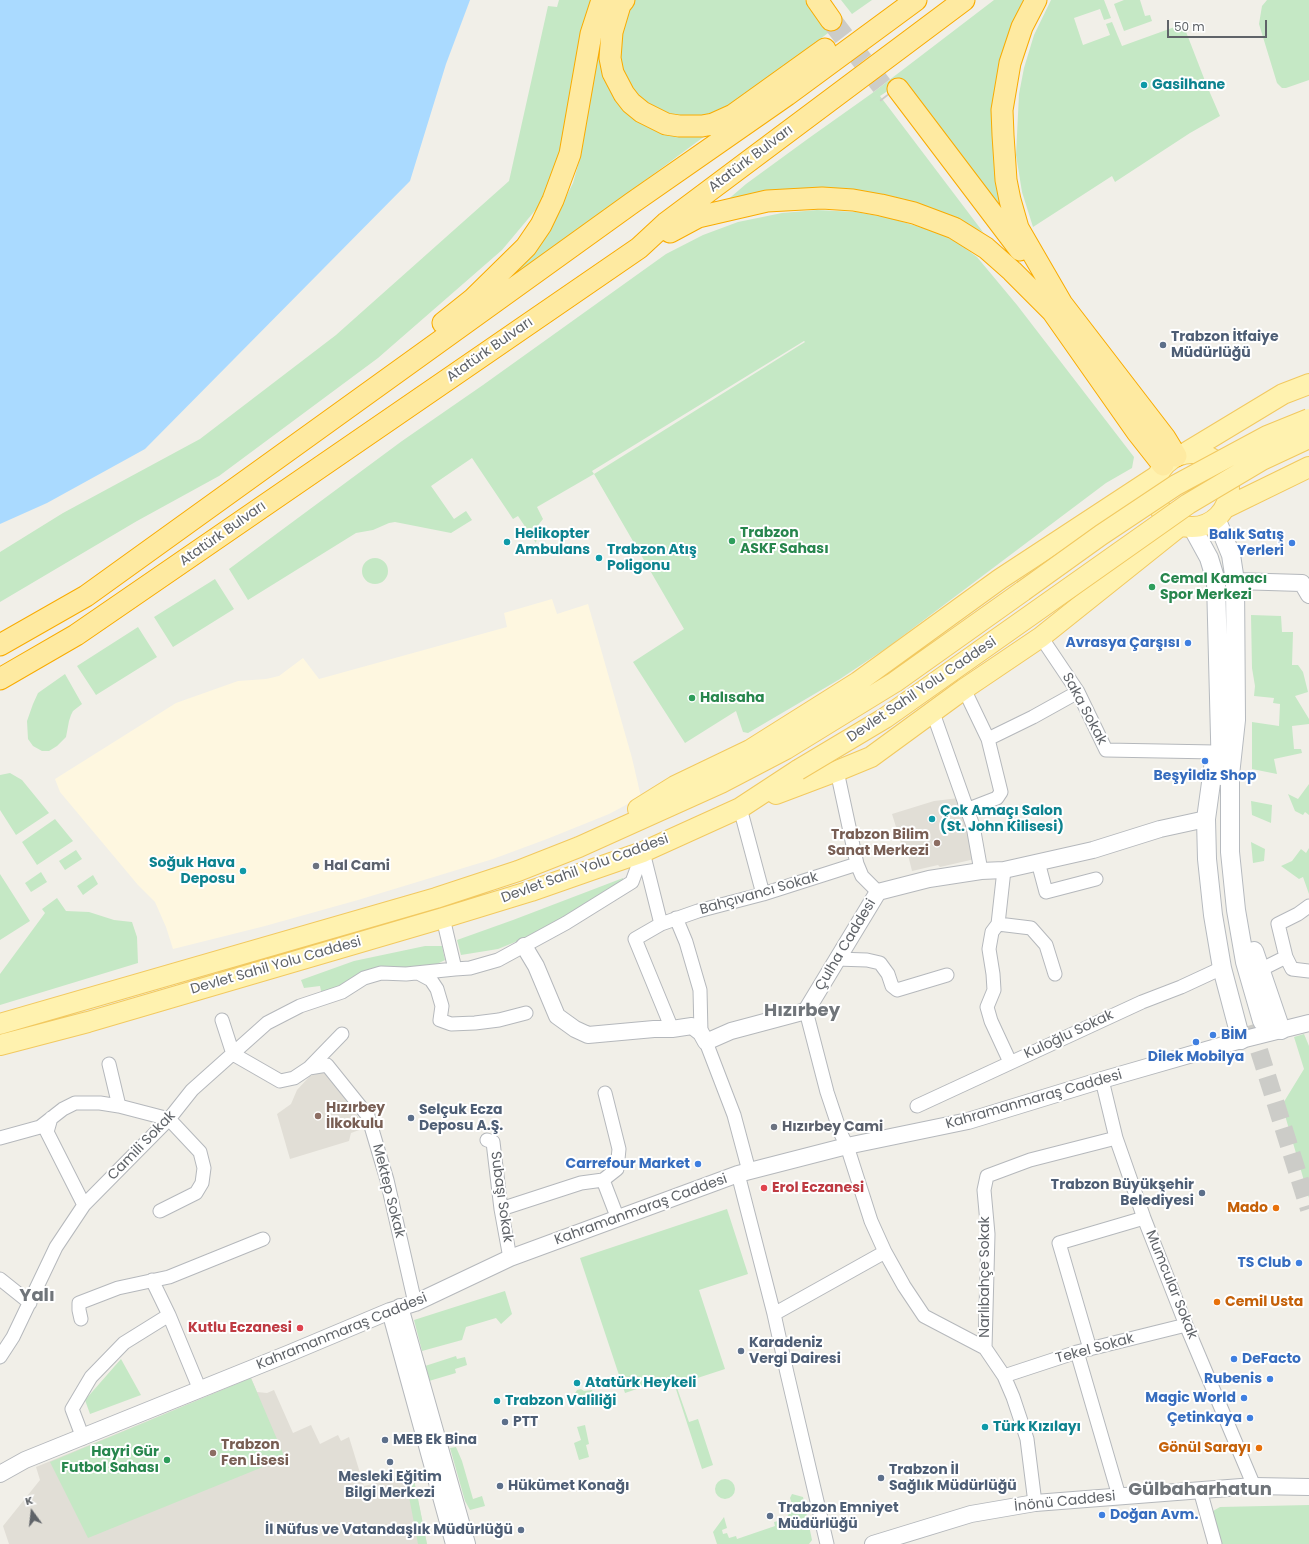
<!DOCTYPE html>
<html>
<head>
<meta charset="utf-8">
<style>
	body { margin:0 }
	#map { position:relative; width:1309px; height:1544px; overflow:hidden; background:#f1efe8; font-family:Poppins,sans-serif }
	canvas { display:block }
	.north { position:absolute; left:12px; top:1492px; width:40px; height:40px; -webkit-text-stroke:3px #fff; paint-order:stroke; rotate:345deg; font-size:11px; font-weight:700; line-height:16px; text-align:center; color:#5f6368 }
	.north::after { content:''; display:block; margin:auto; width:14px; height:18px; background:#5f6368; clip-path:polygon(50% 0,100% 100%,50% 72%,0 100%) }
	.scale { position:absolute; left:1167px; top:20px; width:100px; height:18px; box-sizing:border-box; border:2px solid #5f6368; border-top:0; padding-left:5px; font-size:12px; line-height:14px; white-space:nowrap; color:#5f6368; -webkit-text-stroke:3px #fff; paint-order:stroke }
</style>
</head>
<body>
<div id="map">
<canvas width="1309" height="1544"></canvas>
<div class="north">K</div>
<div class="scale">50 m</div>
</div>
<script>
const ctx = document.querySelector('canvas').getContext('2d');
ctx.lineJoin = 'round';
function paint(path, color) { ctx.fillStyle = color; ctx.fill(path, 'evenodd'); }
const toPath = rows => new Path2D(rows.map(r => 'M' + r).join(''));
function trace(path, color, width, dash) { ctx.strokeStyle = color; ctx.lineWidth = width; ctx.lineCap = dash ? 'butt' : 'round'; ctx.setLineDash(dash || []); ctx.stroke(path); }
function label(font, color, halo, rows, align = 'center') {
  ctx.font = font + ' Poppins,sans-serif'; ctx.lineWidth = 4; ctx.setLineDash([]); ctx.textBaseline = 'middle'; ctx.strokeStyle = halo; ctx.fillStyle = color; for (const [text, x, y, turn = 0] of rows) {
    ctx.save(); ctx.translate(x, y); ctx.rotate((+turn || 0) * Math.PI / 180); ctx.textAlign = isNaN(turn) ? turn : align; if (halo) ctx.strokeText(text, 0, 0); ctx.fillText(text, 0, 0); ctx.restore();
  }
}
const commercial = toPath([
	[552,599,557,614,588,604,632,758,641,797,609,814,547,839,493,859,358,900,265,926,173,949,166,927,155,902,138,885,60,792,55,779,176,703,238,681,266,679,279,676,303,658,319,679,507,627,504,613]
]);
const education = toPath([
	[959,798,975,859,940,867,938,865,912,871,908,855,905,856,892,814,934,801],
	[325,1071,350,1102,359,1119,362,1129,351,1133,349,1141,290,1159,277,1114,291,1104,297,1090,310,1076],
	[251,1378,257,1392,267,1393,274,1390,293,1433,311,1425,320,1444,338,1435,341,1441,349,1437,364,1486,405,1476,406,1481,414,1480,427,1544,9,1544,3,1526,40,1480,36,1467]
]);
const green = toPath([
	[559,0,594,0,558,167,538,207,502,250,378,358,219,476,137,521,0,602,0,552,63,513,200,439,336,335,509,181,548,6,557,7],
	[633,0,805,0,832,30,728,109,703,118,684,118,662,113,648,105,639,97,629,84,623,72,619,54,620,33],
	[841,0,872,0,852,14],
	[994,0,1025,0,993,127,993,154,1005,219,900,83,880,96,983,232,929,207,895,197,854,190,725,202,746,184,809,138,871,94],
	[1051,0,1104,0,1111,18,1104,20,1100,9,1074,18,1083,45,1110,35,1106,24,1112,22,1122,46,1183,24,1207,86,1220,116,1190,133,1115,182,1112,176,1033,227,1022,192,1016,155,1019,94,1024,68,1034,35],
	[1124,0,1140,0,1145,16,1150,15,1152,21,1124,31,1114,4],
	[1267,0,1309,0,1309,80,1286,88,1282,88,1277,83,1259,24,1262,6],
	[600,45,602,62,612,90,709,133,497,290,547,235,573,183,581,155],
	[817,210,856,212,890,218,939,233,958,243,977,257,1017,305,1134,457,1132,468,1106,483,888,647,840,679,748,733,743,732,736,711,685,743,633,662,684,629,594,474,537,507,543,519,539,524,536,543,518,516,513,519,472,458,431,486,454,519,466,511,472,520,451,533,395,522,389,523,373,530,356,533,248,600,229,569,402,441,483,385,666,254,703,235,738,222,782,213],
	[804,341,805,342,594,474,592,471],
	'362 571a13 13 0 1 1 26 0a13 13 0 1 1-26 0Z',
	[215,579,234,609,173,647,154,617],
	[1251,615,1281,616,1282,632,1293,632,1292,665,1298,665,1303,672,1308,692,1295,696,1309,719,1309,724,1292,726,1294,749,1301,749,1302,753,1274,759,1277,774,1252,769,1252,722,1279,726,1280,704,1273,703,1274,698,1254,696,1255,686,1252,668],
	[138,627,157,657,96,695,77,666],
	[65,674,82,704,73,711,71,715,69,721,66,737,57,746,49,751,42,751,33,746,28,739,27,721,33,704,38,693],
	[10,773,22,780,49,813,16,835,0,810,0,775],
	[1309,784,1309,815,1305,812,1303,815,1295,811,1288,794,1298,799],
	[1251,801,1272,805,1271,823,1252,815],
	[55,819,73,841,37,865,22,842],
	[1251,842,1265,849,1264,861,1253,863],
	[1309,848,1309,894,1303,877,1299,879,1281,866,1292,861,1301,849,1306,853],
	[76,850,82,859,65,870,59,861],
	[41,872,47,882,31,892,25,883],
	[0,874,30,921,0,940],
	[93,875,98,884,83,895,77,886],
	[623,878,623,881,562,920,525,938,498,949,461,955,457,940,513,920],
	[57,898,66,911,89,912,114,920,132,922,137,937,138,963,0,1005,0,974,45,913,42,909],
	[425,946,442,946,445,960,431,967,405,970,322,996,320,986,304,988,301,980,354,961],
	[1304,1034,1309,1046,1309,1198,1282,1105,1304,1069,1294,1037],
	[727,1209,748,1274,699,1290,725,1369,676,1385,689,1422,698,1419,713,1465,702,1469,672,1377,625,1393,580,1258],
	[505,1291,512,1314,501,1324,496,1318,466,1327,462,1340,422,1351,414,1320],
	[456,1356,457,1359,465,1357,467,1365,455,1369,456,1373,429,1381,425,1366],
	[121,1359,141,1395,90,1414,85,1400],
	[251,1378,285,1458,88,1538,50,1462],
	[581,1389,584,1391,592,1390,595,1398,571,1406,568,1397,574,1395,577,1390],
	[585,1425,589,1444,586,1445,589,1457,579,1460,574,1443,581,1440,577,1427],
	[456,1447,462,1461,473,1499,482,1496,485,1506,470,1510,465,1501,450,1448],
	'715 1489a10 10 0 1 1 20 0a10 10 0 1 1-20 0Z',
	[414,1480,418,1499,427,1544,418,1544,406,1481],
	[792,1494,803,1497,812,1540,809,1544,717,1544,713,1532,724,1517,727,1528,722,1530,723,1534,727,1533,729,1538,736,1536,737,1539,775,1526,774,1522,786,1519,793,1507,790,1498],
	[1309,1505,1309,1544,1221,1544,1213,1511,1220,1507]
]);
const water = toPath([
	[0,0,470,0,446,64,410,181,145,449,47,503,0,524]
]);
const secondaryTunnel = toPath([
	[1251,1025,1309,1209]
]);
const trunkTunnel = toPath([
	[831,20,889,95]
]);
const minor = toPath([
	[1041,637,1078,692,1106,750,1215,752],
	[964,689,988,739,1001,792,997,798,966,810],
	[933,713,973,826,981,871],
	[988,739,1033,717,1078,692],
	[837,771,857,864,862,876,878,892],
	[740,808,763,894],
	[643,852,661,924,635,939,672,1029],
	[1038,862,1046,892,1096,879],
	[1004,870,998,924,992,932,989,949,993,974,994,990,987,1007,991,1021,1010,1062],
	[443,918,455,969,470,968,498,960,566,923,632,882,643,852],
	[676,918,686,942,700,990,701,1033],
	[661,924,698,911,763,894,857,864],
	[998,924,1031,928,1046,945,1055,974],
	[1286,957,1292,969,1309,971],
	[836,959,867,960,880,963,888,974,892,986,897,990,947,975],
	[1260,970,1286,957,1278,924,1298,914,1309,906],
	[418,973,431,980,437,989,442,1006,440,1020,451,1024,475,1023,499,1020,526,1013],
	[806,1011,827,1092,841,1134,847,1146,871,1221,885,1252,904,1286,924,1316,985,1348],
	[222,1020,233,1054,280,1081,294,1078,309,1068,327,1065,368,1116,387,1180,415,1303],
	[706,1042,734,1115,749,1171],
	[109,1064,119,1106],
	[309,1068,342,1034],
	[1102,1080,1116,1138,1144,1218,1186,1325,1254,1486],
	[605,1093,619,1149,617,1169,603,1180,618,1219],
	[917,1106,1142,1002,1181,987,1222,968],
	[51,1118,47,1132,84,1205],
	[0,1138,40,1127,63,1109,75,1103,100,1103,119,1106,169,1119,200,1152,204,1168,202,1183,196,1193,160,1211],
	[487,1140,493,1142,501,1209,510,1258],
	[738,1174,774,1314,787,1373,827,1544],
	[501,1209,581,1183,603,1180],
	[0,1279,30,1303],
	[152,1280,169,1315,200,1390],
	[774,1314,885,1252],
	[81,1319,79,1310,79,1303,118,1288,169,1277,263,1239],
	[1090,1349,1059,1243,1144,1218],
	[1077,1352,1119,1496],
	[0,1357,13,1337,56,1247,84,1205,169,1119,192,1090,267,1023,300,1006,342,992,364,978,381,973,406,974,455,969],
	[1004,1376,1077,1352,1186,1325],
	[83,1438,72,1409,91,1377,124,1343,169,1315],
	[1200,1490,1215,1544],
	[1035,1503,1027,1439,1013,1397,1004,1376,985,1348,988,1234,984,1190,987,1176,1030,1160,1116,1138]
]);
const tertiary = toPath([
	[1235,581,1302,583,1309,595],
	[524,946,536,966,557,1016,575,1029,588,1035,654,1029,672,1029,692,1026,701,1033,706,1042,731,1031,806,1011,878,892,929,879,981,871,1004,870,1093,850,1160,829,1206,819],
	[400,1307,467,1544],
	[390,1311,454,1544],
	[0,1474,25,1460,290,1353,390,1311,415,1303,510,1258,738,1174,847,1146,968,1121,1102,1080,1241,1040,1309,1023],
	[873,1544,971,1514,1035,1503,1254,1486,1309,1487]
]);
const secondary = toPath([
	[1216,518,1231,555,1235,581,1236,720,1230,775,1230,852,1236,910,1245,962,1262,1021],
	[1192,527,1209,558,1216,581,1221,776],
	[1214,761,1206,819,1207,859,1213,915,1222,968,1241,1040],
	[1254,951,1281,1030]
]);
const primary = toPath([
	[1187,452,1283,394,1309,384],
	'1155 490a37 37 0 1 1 74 0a37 37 0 1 1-74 0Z',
	[1225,508,1309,467],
	[776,794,837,771,871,757,964,689,1041,637,1180,526],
	[638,809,675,786,750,750,858,682,1000,579,1157,476],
	[0,1024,436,898,518,871,579,847,721,783,786,749,895,682,1023,591],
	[0,1045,88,1022,443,918,531,891,591,870,643,852,740,808,798,770]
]);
const trunk = toPath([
	[624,0,620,5,612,32,610,58,613,73,624,94,631,103,642,112,666,124,679,126,702,126,713,124,733,115,825,49],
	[817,0,831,20],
	[1036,0,1022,27,1010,63,1002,110,1003,135,1006,180,1010,200,1018,228,1062,304,1165,438,1176,456],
	[898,89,1020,250],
	[670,232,698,217,767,201,822,198,853,200,881,205,914,213,954,228,986,248,1012,271,1052,311,1137,432,1163,465],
	[443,323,473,299,526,247,541,225,553,200,570,154,591,34,602,0],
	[0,645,86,596,632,203,787,95,916,0],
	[0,679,76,635,639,248,666,223,964,0]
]);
const primaryBridge = toPath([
	[1023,591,1101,535,1176,485,1267,436,1309,419],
	[798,770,885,718,1188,504,1262,460,1309,438]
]);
const markers = [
	[1144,85,4,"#0f9aa8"],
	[1163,345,4,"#5c6f8a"],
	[732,541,4,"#2e9e5b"],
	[507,542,4,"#0f9aa8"],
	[1292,543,4,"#3f7fe0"],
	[599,558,4,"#0f9aa8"],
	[1152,587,4,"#2e9e5b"],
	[1188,643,4,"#3f7fe0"],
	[692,698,4,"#2e9e5b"],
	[1205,761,4,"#3f7fe0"],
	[932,819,4,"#0f9aa8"],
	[937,843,4,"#8d6e63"],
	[316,866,4,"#6b7280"],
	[243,871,4,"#0f9aa8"],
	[1213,1035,4,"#3f7fe0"],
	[1196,1042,4,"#3f7fe0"],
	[318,1116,4,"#8d6e63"],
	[411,1118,4,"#5c6f8a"],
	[774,1127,4,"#6b7280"],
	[698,1164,4,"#3f7fe0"],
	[764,1188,4,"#e0444e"],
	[1202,1193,4,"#5c6f8a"],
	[1276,1208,4,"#e8710a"],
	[1299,1263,4,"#3f7fe0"],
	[1217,1302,4,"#e8710a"],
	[300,1328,4,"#e0444e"],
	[741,1351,4,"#5c6f8a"],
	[1234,1359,4,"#3f7fe0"],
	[1270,1379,4,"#3f7fe0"],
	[577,1383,4,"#0f9aa8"],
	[1244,1398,4,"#3f7fe0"],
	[497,1401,4,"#0f9aa8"],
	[1250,1418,4,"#3f7fe0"],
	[505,1422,4,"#5c6f8a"],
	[985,1427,4,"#0f9aa8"],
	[385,1440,4,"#5c6f8a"],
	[1259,1448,4,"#e8710a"],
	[213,1453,4,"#8d6e63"],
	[167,1460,4,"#2e9e5b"],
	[390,1462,4,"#5c6f8a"],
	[881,1478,4,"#5c6f8a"],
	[500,1486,4,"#5c6f8a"],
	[1102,1515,4,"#3f7fe0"],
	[770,1516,4,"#5c6f8a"],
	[521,1530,4,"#5c6f8a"]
];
const cultureNames = [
	["Gasilhane",1152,85],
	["Helikopter",515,534],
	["Ambulans",515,550],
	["Trabzon Atış",607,550],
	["Poligonu",607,566],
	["Çok Amaçı Salon",940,811],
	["(St. John Kilisesi)",940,827],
	["Soğuk Hava",235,863,"right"],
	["Deposu",235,879,"right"],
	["Atatürk Heykeli",585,1383],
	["Trabzon Valiliği",505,1401],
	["Türk Kızılayı",993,1427]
];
const streetNames = [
	["Atatürk Bulvarı",751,159,-37],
	["Atatürk Bulvarı",490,350,-35],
	["Atatürk Bulvarı",223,534,-35],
	["Devlet Sahil Yolu Caddesi",922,690,-34],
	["Saka Sokak",1084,709,62],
	["Devlet Sahil Yolu Caddesi",585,869,-20],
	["Bahçıvancı Sokak",759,894,-16],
	["Çulha Caddesi",846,945,-59],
	["Devlet Sahil Yolu Caddesi",276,966,-16],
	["Kuloğlu Sokak",1069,1035,-25],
	["Kahramanmaraş Caddesi",1034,1100,-16],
	["Camili Sokak",142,1146,-46],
	["Mektep Sokak",388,1191,76],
	["Subaşı Sokak",501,1197,82],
	["Kahramanmaraş Caddesi",641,1210,-20],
	["Narlıbahçe Sokak",985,1277,-90],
	["Mumcular Sokak",1171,1285,68],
	["Kahramanmaraş Caddesi",342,1332,-22],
	["Tekel Sokak",1095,1349,-15],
	["İnönü Caddesi",1065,1502,-6]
];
const serviceNames = [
	["Trabzon İtfaiye",1171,337],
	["Müdürlüğü",1171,353],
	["Selçuk Ecza",419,1110],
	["Deposu A.Ş.",419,1126],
	["Trabzon Büyükşehir",1194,1185,"right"],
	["Belediyesi",1194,1201,"right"],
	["Karadeniz",749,1343],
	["Vergi Dairesi",749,1359],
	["PTT",513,1422],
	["MEB Ek Bina",393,1440],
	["Trabzon İl",889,1470],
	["Sağlık Müdürlüğü",889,1486],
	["Mesleki Eğitim",390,1477,"center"],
	["Bilgi Merkezi",390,1493,"center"],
	["Hükümet Konağı",508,1486],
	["Trabzon Emniyet",778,1508],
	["Müdürlüğü",778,1524],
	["İl Nüfus ve Vatandaşlık Müdürlüğü",513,1530,"right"]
];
const leisureNames = [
	["Trabzon",740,533],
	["ASKF Sahası",740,549],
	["Cemal Kamacı",1160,579],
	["Spor Merkezi",1160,595],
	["Halısaha",700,698],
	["Hayri Gür",159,1452,"right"],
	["Futbol Sahası",159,1468,"right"]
];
const shopNames = [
	["Balık Satış",1284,535],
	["Yerleri",1284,551],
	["Avrasya Çarşısı",1180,643],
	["Beşyildiz Shop",1205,776,"center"],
	["BİM",1221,1035,"left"],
	["Dilek Mobilya",1196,1057,"center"],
	["Carrefour Market",690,1164],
	["TS Club",1291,1263],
	["DeFacto",1242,1359,"left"],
	["Rubenis",1262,1379],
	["Magic World",1236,1398],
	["Çetinkaya",1242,1418],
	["Doğan Avm.",1110,1515,"left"]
];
const educationNames = [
	["Trabzon Bilim",929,835,"right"],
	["Sanat Merkezi",929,851,"right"],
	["Hızırbey",326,1108],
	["İlkokulu",326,1124],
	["Trabzon",221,1445],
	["Fen Lisesi",221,1461]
];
const worshipNames = [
	["Hal Cami",324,866],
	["Hızırbey Cami",782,1127]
];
const healthNames = [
	["Erol Eczanesi",772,1188],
	["Kutlu Eczanesi",292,1328,"right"]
];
const foodNames = [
	["Mado",1268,1208],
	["Cemil Usta",1225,1302,"left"],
	["Gönül Sarayı",1251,1448]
];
const districtNames = [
	["Hızırbey",802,1011],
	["Yalı",37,1296],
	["Gülbaharhatun",1200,1490]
];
paint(commercial, '#fef7e0');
paint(education, '#e1ded6');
paint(green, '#c5e8c5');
paint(water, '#aadaff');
trace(secondaryTunnel, '#ccccc8', 18, [18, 9]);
trace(trunkTunnel, '#ccccc8', 21, [21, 10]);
trace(minor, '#b5b8bc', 15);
trace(tertiary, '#b5b8bc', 18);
trace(secondary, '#b6babf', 20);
trace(primary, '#f2c960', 22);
trace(trunk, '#f9ab00', 23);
trace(minor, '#fff', 13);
trace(tertiary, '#fff', 16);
trace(secondary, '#fff', 18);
trace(primary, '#fff2af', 20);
trace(trunk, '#feeaa1', 21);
trace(primaryBridge, '#f2c960', 22, []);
trace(primaryBridge, '#fff2af', 20);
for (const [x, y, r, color] of markers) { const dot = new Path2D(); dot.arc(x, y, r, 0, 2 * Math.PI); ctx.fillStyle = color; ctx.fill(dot); trace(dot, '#fff', 1.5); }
label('bold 14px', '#0d838f', '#fff', cultureNames, 'left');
label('14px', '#5f6368', '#fff', streetNames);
label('bold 14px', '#4e5e75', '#fff', serviceNames, 'left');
label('bold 14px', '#27864d', '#fff', leisureNames, 'left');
label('bold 14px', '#366cbe', '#fff', shopNames, 'right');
label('bold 14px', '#785e54', '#fff', educationNames, 'left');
label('bold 14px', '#5b616d', '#fff', worshipNames, 'left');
label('bold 14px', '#be3a42', '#fff', healthNames, 'left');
label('bold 14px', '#c56008', '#fff', foodNames, 'right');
label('bold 18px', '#70757a', '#fff', districtNames);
</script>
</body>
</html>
